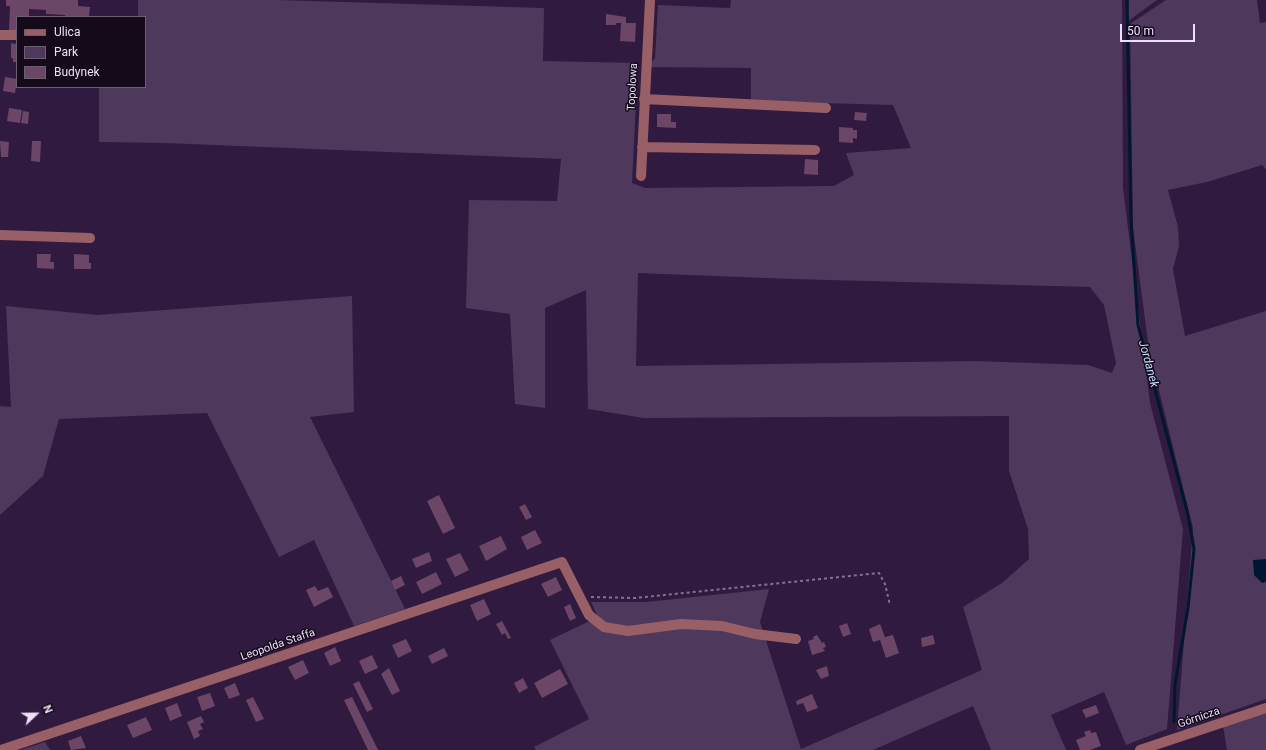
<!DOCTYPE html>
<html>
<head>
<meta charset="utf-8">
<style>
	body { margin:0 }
	#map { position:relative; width:1266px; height:750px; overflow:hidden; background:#311a3f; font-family:Roboto,sans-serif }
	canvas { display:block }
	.legend { position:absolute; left:16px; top:16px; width:130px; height:72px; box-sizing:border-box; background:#140a1a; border:1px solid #6b5f72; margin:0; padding:5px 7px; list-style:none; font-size:12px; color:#eddff7 }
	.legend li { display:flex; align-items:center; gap:8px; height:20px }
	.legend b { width:20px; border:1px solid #6b5f72 }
	.north { position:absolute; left:16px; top:694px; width:40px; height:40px; -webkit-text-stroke:3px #140a1a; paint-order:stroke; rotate:68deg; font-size:11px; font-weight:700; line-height:16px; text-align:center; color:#eddff7 }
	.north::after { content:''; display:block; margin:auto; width:14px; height:18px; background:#eddff7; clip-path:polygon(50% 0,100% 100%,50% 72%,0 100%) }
	.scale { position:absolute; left:1120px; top:24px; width:75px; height:18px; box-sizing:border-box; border:2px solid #eddff7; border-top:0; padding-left:5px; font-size:12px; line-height:14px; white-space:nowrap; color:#eddff7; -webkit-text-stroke:3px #140a1a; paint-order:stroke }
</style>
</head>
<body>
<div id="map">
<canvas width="1266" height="750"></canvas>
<ul class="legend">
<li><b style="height:5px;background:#985f67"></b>Ulica</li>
<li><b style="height:11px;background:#4e385c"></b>Park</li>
<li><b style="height:11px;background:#6b4667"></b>Budynek</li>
</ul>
<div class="north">N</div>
<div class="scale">50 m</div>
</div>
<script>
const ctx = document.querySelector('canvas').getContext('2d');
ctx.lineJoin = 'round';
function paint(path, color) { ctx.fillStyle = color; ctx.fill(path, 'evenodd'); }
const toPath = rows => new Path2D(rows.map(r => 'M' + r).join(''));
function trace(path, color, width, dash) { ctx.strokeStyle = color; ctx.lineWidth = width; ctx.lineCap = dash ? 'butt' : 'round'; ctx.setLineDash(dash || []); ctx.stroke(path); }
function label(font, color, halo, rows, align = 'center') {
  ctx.font = font + ' Roboto,sans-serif'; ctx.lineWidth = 3; ctx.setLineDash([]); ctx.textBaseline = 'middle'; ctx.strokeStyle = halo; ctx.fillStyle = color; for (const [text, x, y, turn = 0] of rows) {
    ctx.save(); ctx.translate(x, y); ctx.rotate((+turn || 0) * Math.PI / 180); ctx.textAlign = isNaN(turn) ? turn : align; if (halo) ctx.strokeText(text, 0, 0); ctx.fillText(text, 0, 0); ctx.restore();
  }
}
const green = toPath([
	[138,0,278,0,544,8,543,61,638,63,632,183,645,188,834,186,854,175,846,153,911,148,893,105,751,101,751,68,651,67,650,64,655,58,658,5,730,8,731,0,1122,0,1123,188,1150,403,1183,529,1167,729,1126,745,1104,692,1051,715,1066,750,991,750,973,706,873,750,536,750,534,747,589,719,550,640,598,617,591,602,646,602,769,589,760,622,801,749,982,670,963,607,1002,583,1029,559,1028,529,1009,471,1009,416,644,418,588,409,586,290,545,308,545,408,515,404,510,314,466,308,469,200,557,201,561,159,165,143,99,142,99,87,145,87,145,17,138,17],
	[638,273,792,279,1090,287,1104,305,1116,363,1112,373,1088,365,975,361,636,366],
	[1129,0,1157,0,1128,21],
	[1166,0,1257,0,1260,23,1266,22,1266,169,1262,165,1207,182,1168,190,1178,227,1179,246,1173,269,1185,336,1266,311,1266,699,1177,730,1193,528,1149,350,1133,228,1132,159,1130,24],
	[352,296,354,412,310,417,405,609,354,626,314,540,279,557,207,413,59,419,43,476,0,515,0,406,11,407,6,306,97,315],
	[1266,711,1266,750,1227,750,1223,726],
	[45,742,50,750,20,750]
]);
const water = toPath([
	[1266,559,1266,582,1262,583,1254,575,1253,560]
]);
const stream = toPath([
	[1127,0,1131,220,1138,325,1188,515,1194,549,1188,608,1175,684,1174,722]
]);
const building = toPath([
	[6,0,78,0,78,6,90,7,89,17,65,17,65,15,46,14,46,10,29,9,29,17,17,17,17,31,9,31,10,6,6,6],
	[606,14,626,17,626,23,636,23,635,42,620,41,621,23,616,23,616,25,606,25],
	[11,43,17,44,17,62,13,62,13,58,11,58],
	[5,77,17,79,15,93,3,91],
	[9,108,22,110,20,123,7,121],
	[23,111,29,112,28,124,21,123],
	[855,112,867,113,866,121,854,120],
	[657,114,671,114,671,122,676,122,676,128,657,127],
	[839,127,853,128,853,130,857,130,857,139,853,138,853,143,839,142],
	[0,141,9,142,8,157,1,157],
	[32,141,41,141,40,162,31,161],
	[805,159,818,160,818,175,804,174],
	[37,254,51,254,50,262,54,262,54,269,37,268],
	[74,254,89,255,89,263,91,263,91,269,74,269],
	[439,495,455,528,443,534,427,501],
	[525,504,532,517,526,520,519,507],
	[535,530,542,543,527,550,521,537],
	[501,536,507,549,486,561,479,546],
	[429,552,432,561,416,568,412,559],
	[460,553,469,570,455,577,446,559],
	[436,572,442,584,422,594,416,582],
	[401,576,405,585,395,590,391,581],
	[556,577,562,590,548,597,541,584],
	[315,586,318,591,328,587,333,597,314,607,306,590],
	[484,599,491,614,477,621,470,605],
	[570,604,576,618,570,621,564,607],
	[502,621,511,638,508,639,505,633,502,635,496,624],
	[847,623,851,634,843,637,839,626],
	[880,624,885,637,893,635,899,653,886,658,880,640,873,642,869,629],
	[817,635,822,643,824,642,826,647,823,648,825,651,812,655,808,641,814,639,813,637],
	[933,635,935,644,922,647,921,638],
	[406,639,412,651,398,658,392,645],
	[335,647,341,661,330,666,324,653],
	[444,648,448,656,432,664,428,656],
	[372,655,378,668,365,674,359,661],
	[303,660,309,673,295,680,288,667],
	[827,666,829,676,821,679,816,670],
	[389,668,400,691,392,695,381,674],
	[560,669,568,684,542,698,534,683],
	[523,678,528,688,519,693,514,683],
	[359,681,373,709,367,712,353,684],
	[235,683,240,695,229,699,224,688],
	[210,693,215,706,202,711,197,697],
	[812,694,818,708,807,712,803,703,797,705,796,701],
	[253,697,264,719,256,722,246,700],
	[352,697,378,750,368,750,344,700],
	[177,703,182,716,170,721,165,708],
	[1096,705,1099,713,1086,718,1082,710],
	[201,716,204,722,200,724,203,729,198,731,200,736,194,739,187,722],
	[146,717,152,730,133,738,127,725],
	[1090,730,1091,733,1096,732,1101,746,1090,750,1080,750,1076,740,1086,736,1084,732],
	[81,736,86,748,71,750,68,741]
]);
const path = toPath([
	[591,597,635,598,879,573,885,584,890,605]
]);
const minor = toPath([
	[0,35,17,35],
	[644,99,826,108],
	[642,147,815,150],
	[641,176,650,0],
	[0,235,90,238],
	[1,750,562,562,589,615,604,627,628,631,681,624,722,626,755,634,796,639],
	[1140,750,1266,708]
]);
const streetNames = [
	["Topolowa",633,87,-87],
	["Leopolda Staffa",278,645,-19],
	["Górnicza",1199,718,-19]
];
const waterNames = [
	["Jordanek",1148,364,75]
];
paint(green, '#4e385c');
paint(water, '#001732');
trace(stream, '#001732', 3);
paint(building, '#6b4667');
trace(path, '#847190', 2, [3, 3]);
trace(minor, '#985f67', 10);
label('11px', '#eddff7', '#140a1a', streetNames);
label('italic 12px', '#c1defe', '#140a1a', waterNames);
</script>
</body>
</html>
